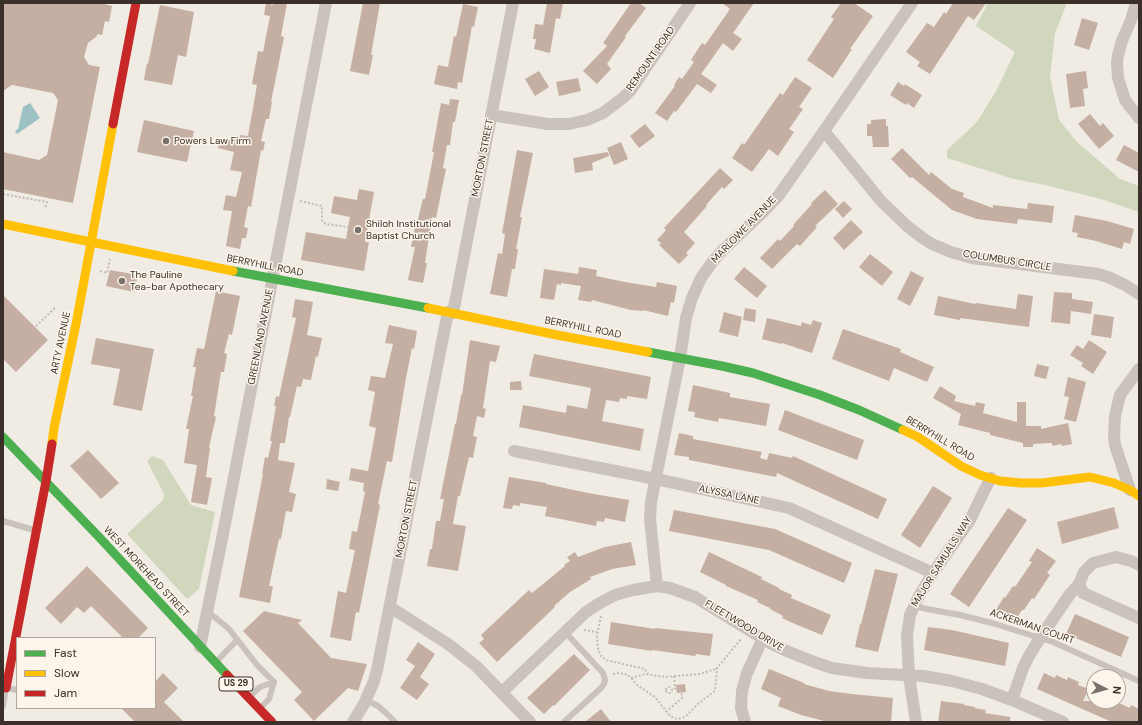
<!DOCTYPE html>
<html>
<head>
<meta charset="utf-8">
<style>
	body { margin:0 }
	#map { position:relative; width:1142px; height:725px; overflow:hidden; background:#f0ebe3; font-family:"DM Sans",sans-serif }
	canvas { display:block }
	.frame { position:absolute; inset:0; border:4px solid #3b3029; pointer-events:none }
	.legend { position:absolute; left:16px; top:637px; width:140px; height:72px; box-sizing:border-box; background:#fcf5eb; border:1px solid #afa69d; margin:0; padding:5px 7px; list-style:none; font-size:12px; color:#3b3029 }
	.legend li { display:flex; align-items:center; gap:8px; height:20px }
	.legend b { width:20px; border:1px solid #afa69d }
	.north { position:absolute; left:1086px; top:669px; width:40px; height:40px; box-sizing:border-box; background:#fcf5eb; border:1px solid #afa69d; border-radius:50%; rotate:96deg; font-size:11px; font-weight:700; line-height:16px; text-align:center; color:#3b3029 }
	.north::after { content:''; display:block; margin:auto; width:14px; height:18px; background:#7a716a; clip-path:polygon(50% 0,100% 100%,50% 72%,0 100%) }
</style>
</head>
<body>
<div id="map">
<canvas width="1142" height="725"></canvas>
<div class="frame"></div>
<ul class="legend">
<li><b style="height:5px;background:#4caf50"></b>Fast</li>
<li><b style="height:5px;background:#ffc107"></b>Slow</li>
<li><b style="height:5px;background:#c62828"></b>Jam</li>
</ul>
<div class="north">N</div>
</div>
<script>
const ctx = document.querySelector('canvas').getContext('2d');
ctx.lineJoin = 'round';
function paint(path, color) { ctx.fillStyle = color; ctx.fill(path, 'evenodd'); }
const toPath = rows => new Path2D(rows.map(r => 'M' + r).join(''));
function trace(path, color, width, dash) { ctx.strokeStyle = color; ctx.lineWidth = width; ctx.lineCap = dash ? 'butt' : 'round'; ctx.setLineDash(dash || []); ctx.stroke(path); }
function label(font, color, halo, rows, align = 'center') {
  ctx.font = font + ' "DM Sans",sans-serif'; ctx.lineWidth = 3; ctx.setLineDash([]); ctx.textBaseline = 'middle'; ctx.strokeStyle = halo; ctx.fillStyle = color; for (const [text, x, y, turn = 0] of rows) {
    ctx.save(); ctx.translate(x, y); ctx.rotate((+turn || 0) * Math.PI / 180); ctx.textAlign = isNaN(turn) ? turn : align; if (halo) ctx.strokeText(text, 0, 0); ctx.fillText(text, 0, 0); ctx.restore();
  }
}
const green = toPath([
	[988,3,1067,3,1055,33,1050,76,1059,120,1077,142,1120,179,1139,186,1139,212,1101,199,1045,185,1014,179,947,158,947,150,977,122,996,91,1015,52,976,26],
	[152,456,163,460,191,505,215,512,199,589,187,599,127,534,163,500,164,494,147,461]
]);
const water = toPath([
	[30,103,40,118,17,134,15,131,18,129,23,107]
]);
const building = toPath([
	[3,3,100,3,112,6,109,22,105,21,102,35,97,34,97,36,88,43,84,57,89,65,100,67,73,203,3,189,3,152,39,160,47,155,58,100,53,93,12,85,3,91],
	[266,3,273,5,273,3,287,3,281,36,284,37,271,102,272,102,269,119,266,119,261,141,265,142,263,151,261,150,251,207,248,206,244,227,248,228,246,238,242,238,240,249,226,246,232,211,223,210,226,195,236,197,242,172,230,170,234,152,218,148,220,138,239,142,240,135,248,136,257,85,252,84,258,51,263,52,270,16,264,15],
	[363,3,380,3,371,55,373,55,369,75,350,71],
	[547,3,563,3,560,19,556,18,550,53,534,49,536,39,533,39,535,24,543,25],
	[631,3,639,3,646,8,625,36,626,37,607,64,611,69,597,84,583,71,607,46,603,43],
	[722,3,754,3,733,33,742,39,733,51,723,43,701,74,717,85,711,93,697,84,676,112,674,111,667,121,655,113,675,86,674,85,679,77,682,79,694,62,691,60,702,43,705,45,730,9],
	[841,3,854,3,873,16,850,49,852,49,833,78,807,60,834,19,831,17],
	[953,3,986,3,974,20,968,16,930,74,917,66,920,62,906,52,927,23,934,27,944,12,946,14],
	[463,4,478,7,474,27,472,26,462,83,458,82,457,89,434,84,438,65,448,67,454,36,456,37],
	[160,5,194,12,186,57,178,55,172,85,144,80,147,63,148,64],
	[1082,18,1098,23,1089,50,1074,45],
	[539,71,549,87,535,96,525,79],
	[1086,71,1088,88,1083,89,1085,106,1070,108,1066,74],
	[795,77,812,88,799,107,803,109,789,129,794,132,778,156,769,149,752,172,732,158,742,143,744,145,780,93,783,95],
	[578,78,581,91,559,96,556,82],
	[898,82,904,86,905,84,922,95,914,108,907,103,906,105,890,95],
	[450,99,459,100,455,122,453,122,450,145,447,145,443,168,446,169,436,218,432,217,425,263,427,263,423,283,408,280,415,247,411,247,415,227,416,227,423,199,425,199,434,152,432,152,441,103,449,105],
	[1090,114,1100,126,1103,123,1114,136,1099,149,1078,124],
	[886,119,886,126,888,126,889,147,873,147,872,136,867,136,867,124,871,124,871,120],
	[144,120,194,131,187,162,137,152],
	[645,124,655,136,639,148,630,136],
	[621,142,628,159,614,165,607,148],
	[1124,145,1139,153,1139,172,1116,160],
	[902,148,929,175,931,172,952,189,964,193,963,197,993,208,993,205,1027,209,1028,203,1054,206,1052,223,1018,219,1017,224,977,219,952,210,912,177,910,178,891,159],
	[517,150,533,153,520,217,522,217,516,249,518,249,515,269,512,269,507,297,490,294,498,253,502,254,505,234,502,233],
	[608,152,609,156,592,163,593,170,575,173,573,158],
	[720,168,733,180,724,189,722,187,706,205,707,206,684,232,695,243,686,253,688,255,679,264,659,245,661,243,657,240,666,230,664,228],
	[359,189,374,192,365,242,369,242,364,271,301,260,306,232,346,239,350,217,331,213,334,196,357,200],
	[825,190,838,204,815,226,817,227,800,246,797,244,772,269,760,258,778,239,780,241,794,226,793,225,812,204,811,203],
	[844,201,852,209,843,218,835,209],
	[1075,215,1107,221,1134,229,1130,244,1124,242,1122,249,1096,241,1077,237,1078,233,1072,232],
	[851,220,863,232,844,250,833,238],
	[870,254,893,272,882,286,859,267],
	[579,267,597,270,596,276,625,282,656,287,657,282,677,286,674,303,671,302,668,316,643,310,643,311,631,310,592,300,591,302,578,300,581,286,561,283,561,285,557,284,554,300,540,298,544,269,578,274],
	[744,267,767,286,757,298,734,279],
	[110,270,138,275,134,292,106,286],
	[911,271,924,278,910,306,897,299],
	[216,291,240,296,232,335,229,334,224,353,227,354,224,372,221,372,214,416,216,417,209,447,210,448,206,477,212,478,207,505,191,502,197,465,184,463,189,429,186,429,193,396,191,396,196,367,193,367,197,348,204,349],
	[1054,292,1072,293,1072,299,1093,302,1091,314,1071,311,1070,324,1051,322],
	[1018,294,1033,296,1029,327,960,318,960,320,934,315,938,296,975,304,976,303,1016,309],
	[3,295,48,340,16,372,3,359],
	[295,299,313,302,307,335,322,338,318,357,316,356,311,380,303,379,301,387,297,386,290,417,289,417,285,443,280,443,278,460,295,463,289,492,296,494,292,512,286,511,281,539,279,539,269,586,273,586,270,603,239,597,263,474,262,474,265,457,268,458,272,441,270,441,276,406,274,406,276,396,279,397,296,318,292,317],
	[745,308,756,310,755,322,743,320],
	[724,312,742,317,738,337,719,332],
	[1094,314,1114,317,1111,338,1091,335],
	[767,318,801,326,802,322,811,325,813,320,822,323,812,353,782,343,781,344,762,339],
	[389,325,417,331,414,349,412,348,406,378,392,462,387,461,378,504,380,505,359,613,356,612,351,641,330,637,338,591,346,593,355,550,349,549,352,531,357,532,365,492,363,491,364,483,349,480,351,468,368,471,376,428,369,426,375,392,368,390,371,376,385,378,393,344,385,343],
	[843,329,901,349,900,352,934,367,927,382,894,368,889,381,832,359],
	[96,338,154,349,142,411,113,405,120,369,91,364],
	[470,340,500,346,496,362,490,361,483,408,486,409,484,418,477,416,473,436,477,437,473,458,469,457,460,496,458,496,453,524,466,526,458,571,427,566,430,549,432,549,436,521,440,521,444,499,440,499,455,424,456,424,461,395,462,395],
	[1089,340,1107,352,1093,374,1081,366,1083,363,1070,355,1077,345,1083,349],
	[534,354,651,377,647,399,627,396,627,399,620,398,619,402,606,400,602,421,644,429,640,451,519,427,523,405,566,413,567,405,587,409,591,388,529,376],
	[1037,364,1049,367,1046,379,1034,376],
	[1068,377,1086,382,1076,422,1064,419,1069,397,1064,396],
	[521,381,522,390,510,390,510,382],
	[693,385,730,393,730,397,770,404,766,426,719,418,718,422,694,417,695,412,688,411],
	[940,386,956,396,954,401,975,406,976,402,985,404,983,413,1017,422,1017,402,1026,402,1026,426,1041,426,1041,429,1068,423,1072,444,1062,446,1061,444,1052,446,1052,443,1033,444,1033,447,1023,447,1023,443,990,435,990,433,958,425,961,414,933,398],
	[785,410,864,440,857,460,778,430],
	[679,433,693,436,693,439,762,452,760,458,767,460,769,453,792,458,793,456,887,499,878,519,777,473,776,477,689,460,689,457,674,455],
	[88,450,119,483,101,499,70,466],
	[509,477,546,483,546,484,588,493,629,500,625,522,605,518,604,522,597,521,596,526,545,516,547,507,520,503,520,506,513,505,512,509,503,508],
	[327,479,340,482,338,491,326,489],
	[933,486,952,498,920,548,901,535],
	[1114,507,1119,528,1062,544,1057,522],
	[1008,508,1027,520,969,607,950,594],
	[674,510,775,529,852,563,844,583,769,550,669,531],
	[631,542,636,565,612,569,590,577,591,579,570,592,554,606,555,607,497,662,479,643,484,639,481,635,529,590,532,593,565,566,564,565,570,561,567,557,575,552,578,557,605,547],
	[1037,548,1056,561,1047,573,1050,575,1034,599,1032,598,1024,610,1022,610,1014,622,996,610,1004,597,1005,598,1013,586,1015,587,1032,562,1029,561],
	[709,552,762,577,761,579,779,588,779,589,792,595,791,598,831,615,822,635,795,624,782,618,783,616,770,609,770,608,757,602,758,600,726,586,726,585,700,572],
	[87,566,148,628,138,638,123,638,91,606,84,613,77,607,61,624,45,608],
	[875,569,898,574,878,652,855,647,860,624,861,624],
	[264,611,302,620,298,623,331,658,367,664,358,691,348,688,314,721,294,700,302,692,243,631],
	[1075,614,1129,637,1121,657,1066,634],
	[611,622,655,629,655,628,713,634,710,656,696,654,695,656,652,650,652,651,608,644],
	[928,627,952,630,1009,643,1005,666,924,650],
	[418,642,435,654,420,677,429,684,417,700,400,688,415,666,406,660],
	[574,654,590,670,554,706,553,705,544,714,527,698],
	[769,669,804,683,804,684,829,691,852,694,893,698,891,722,828,722,801,715,778,706,781,698,761,689],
	[163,673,178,688,164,702,184,722,135,722,121,708,155,708,155,682],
	[1044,673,1055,678,1056,675,1067,680,1068,677,1079,682,1078,685,1089,689,1083,701,1114,701,1130,708,1131,705,1139,709,1139,722,1112,722,1037,689],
	[685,684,686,692,677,693,676,685],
	[941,701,964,704,964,705,975,707,974,708,986,710,985,713,1010,717,1010,722,938,722],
	[601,709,611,722,585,722]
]);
const path = toPath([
	[3,194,47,202,45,208],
	[300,201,322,206,322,221,326,224,348,227],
	[100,271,107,273,110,259],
	[36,326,56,307],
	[601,616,597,636,598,649,601,656,606,660,645,669,648,674],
	[584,630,597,632],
	[613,674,619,673,628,675,631,678,637,685,655,697,670,716,677,719,682,718,686,716,699,703,715,691,717,668,741,639],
	[674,676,675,689],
	[631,678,645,674,665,677,699,674,716,669],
	'666 690a3 3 0 1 1 6 0a3 3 0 1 1-6 0Z',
	[666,712,682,698,681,688,672,689]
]);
const lane = toPath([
	[3,521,34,530],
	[914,606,927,609,960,615,992,623,1040,638,1053,642,1139,681],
	[207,611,229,629,257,665,274,682,260,687,250,696],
	[216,662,237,640],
	[366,700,378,706,386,713,395,722],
	[3,706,6,688,17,690],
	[261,707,269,699,274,682],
	[564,722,601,688,604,684,605,680,603,673,565,632]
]);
const street = toPath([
	[1136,3,1131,20,1122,41,1118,55,1117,63,1118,78,1125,100,1139,118],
	[491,115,548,124,569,124,587,120,603,113,624,97,630,91,690,3],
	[824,131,881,201,907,226,924,239,932,244,951,252,972,258,1098,274,1108,277,1125,285,1139,294],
	[453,313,513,3],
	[514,451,656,479,789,508,933,573],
	[1130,490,1115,445,1114,436,1115,416,1120,395,1139,369],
	[1139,565,1131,561,1116,557,1093,563,1084,572,1079,584,1083,593,1139,618],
	[657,586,650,519,651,502,680,358,686,318,692,298,701,278,713,261,724,249,761,214,779,195,824,131,912,3],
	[390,607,448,644,476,666,530,722],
	[200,647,222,539,326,3],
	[502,692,586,612,600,603,615,595,633,590,657,586,670,588,695,597,770,643,789,652,817,663,832,668,867,673,923,676,952,681,982,689,1012,700,1063,722],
	[1012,700,1023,668,1029,656,1040,638,1070,594,1079,584],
	[353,722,364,704,374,681,377,670,448,312],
	[745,722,741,708,742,691,747,673,763,638],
	[916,722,909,676,907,636,910,615,919,596,933,573,970,520,985,489,991,478]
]);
const fast = toPath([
	[233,271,428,308],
	[648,352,722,366,753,373,820,395,859,410,903,430],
	[3,437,99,537,227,675]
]);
const slow = toPath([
	[3,224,233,271],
	[428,308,557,335,648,352],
	[903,430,918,437,961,466,980,475,1000,481,1021,483,1042,483,1090,477,1114,483,1130,490,1139,496],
	[52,444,54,428,76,324,113,124]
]);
const jam = toPath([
	[113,124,136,3],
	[227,675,272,722],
	[6,688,46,481,52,444]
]);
const markers = [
	[166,141,4,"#7a716a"],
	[358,230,4,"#7a716a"],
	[122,281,4,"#7a716a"]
];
const shields = [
	[236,684,34]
];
const shieldNames = [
	["US 29",236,684]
];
const streetNames = [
	["REMOUNT ROAD",651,59,-55],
	["MORTON STREET",483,158,-79],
	["MARLOWE AVENUE",744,230,-46],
	["COLUMBUS CIRCLE",1007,261,9],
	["BERRYHILL ROAD",265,266,11],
	["BERRYHILL ROAD",583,328,11],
	["GREENLAND AVENUE",261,337,-79],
	["ARTY AVENUE",61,343,-78],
	["BERRYHILL ROAD",940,439,31],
	["ALYSSA LANE",729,495,12],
	["MORTON STREET",407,519,-79],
	["MAJOR SAMUALS WAY",942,562,-58],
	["WEST MOREHEAD STREET",146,572,47],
	["FLEETWOOD DRIVE",744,626,31],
	["ACKERMAN COURT",1032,627,19]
];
const poiNames = [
	["Powers Law Firm",174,141],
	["Shiloh Institutional",366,224],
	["Baptist Church",366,236],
	["The Pauline",130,275],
	["Tea-bar Apothecary",130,287]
];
paint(green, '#d0d7bc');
paint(water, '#9dc2c4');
paint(building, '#c5afa3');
trace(path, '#c2bbb4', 2, [2, 2]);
trace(lane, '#c9c3bc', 6);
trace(street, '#c9c3bc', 12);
trace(fast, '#4caf50', 9);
trace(slow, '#ffc107', 9);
trace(jam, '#c62828', 9);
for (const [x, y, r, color] of markers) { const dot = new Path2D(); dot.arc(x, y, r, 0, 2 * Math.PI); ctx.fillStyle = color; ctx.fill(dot); trace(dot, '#fcf5eb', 1.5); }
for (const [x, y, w] of shields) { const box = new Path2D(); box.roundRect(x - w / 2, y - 7, w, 14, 3); ctx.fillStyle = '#fcf5eb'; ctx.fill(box); trace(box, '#3b3029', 1); }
label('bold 9px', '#3b3029', null, shieldNames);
label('10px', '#3b3029', '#fcf5eb', streetNames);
label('10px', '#3b3029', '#fcf5eb', poiNames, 'left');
</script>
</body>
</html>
